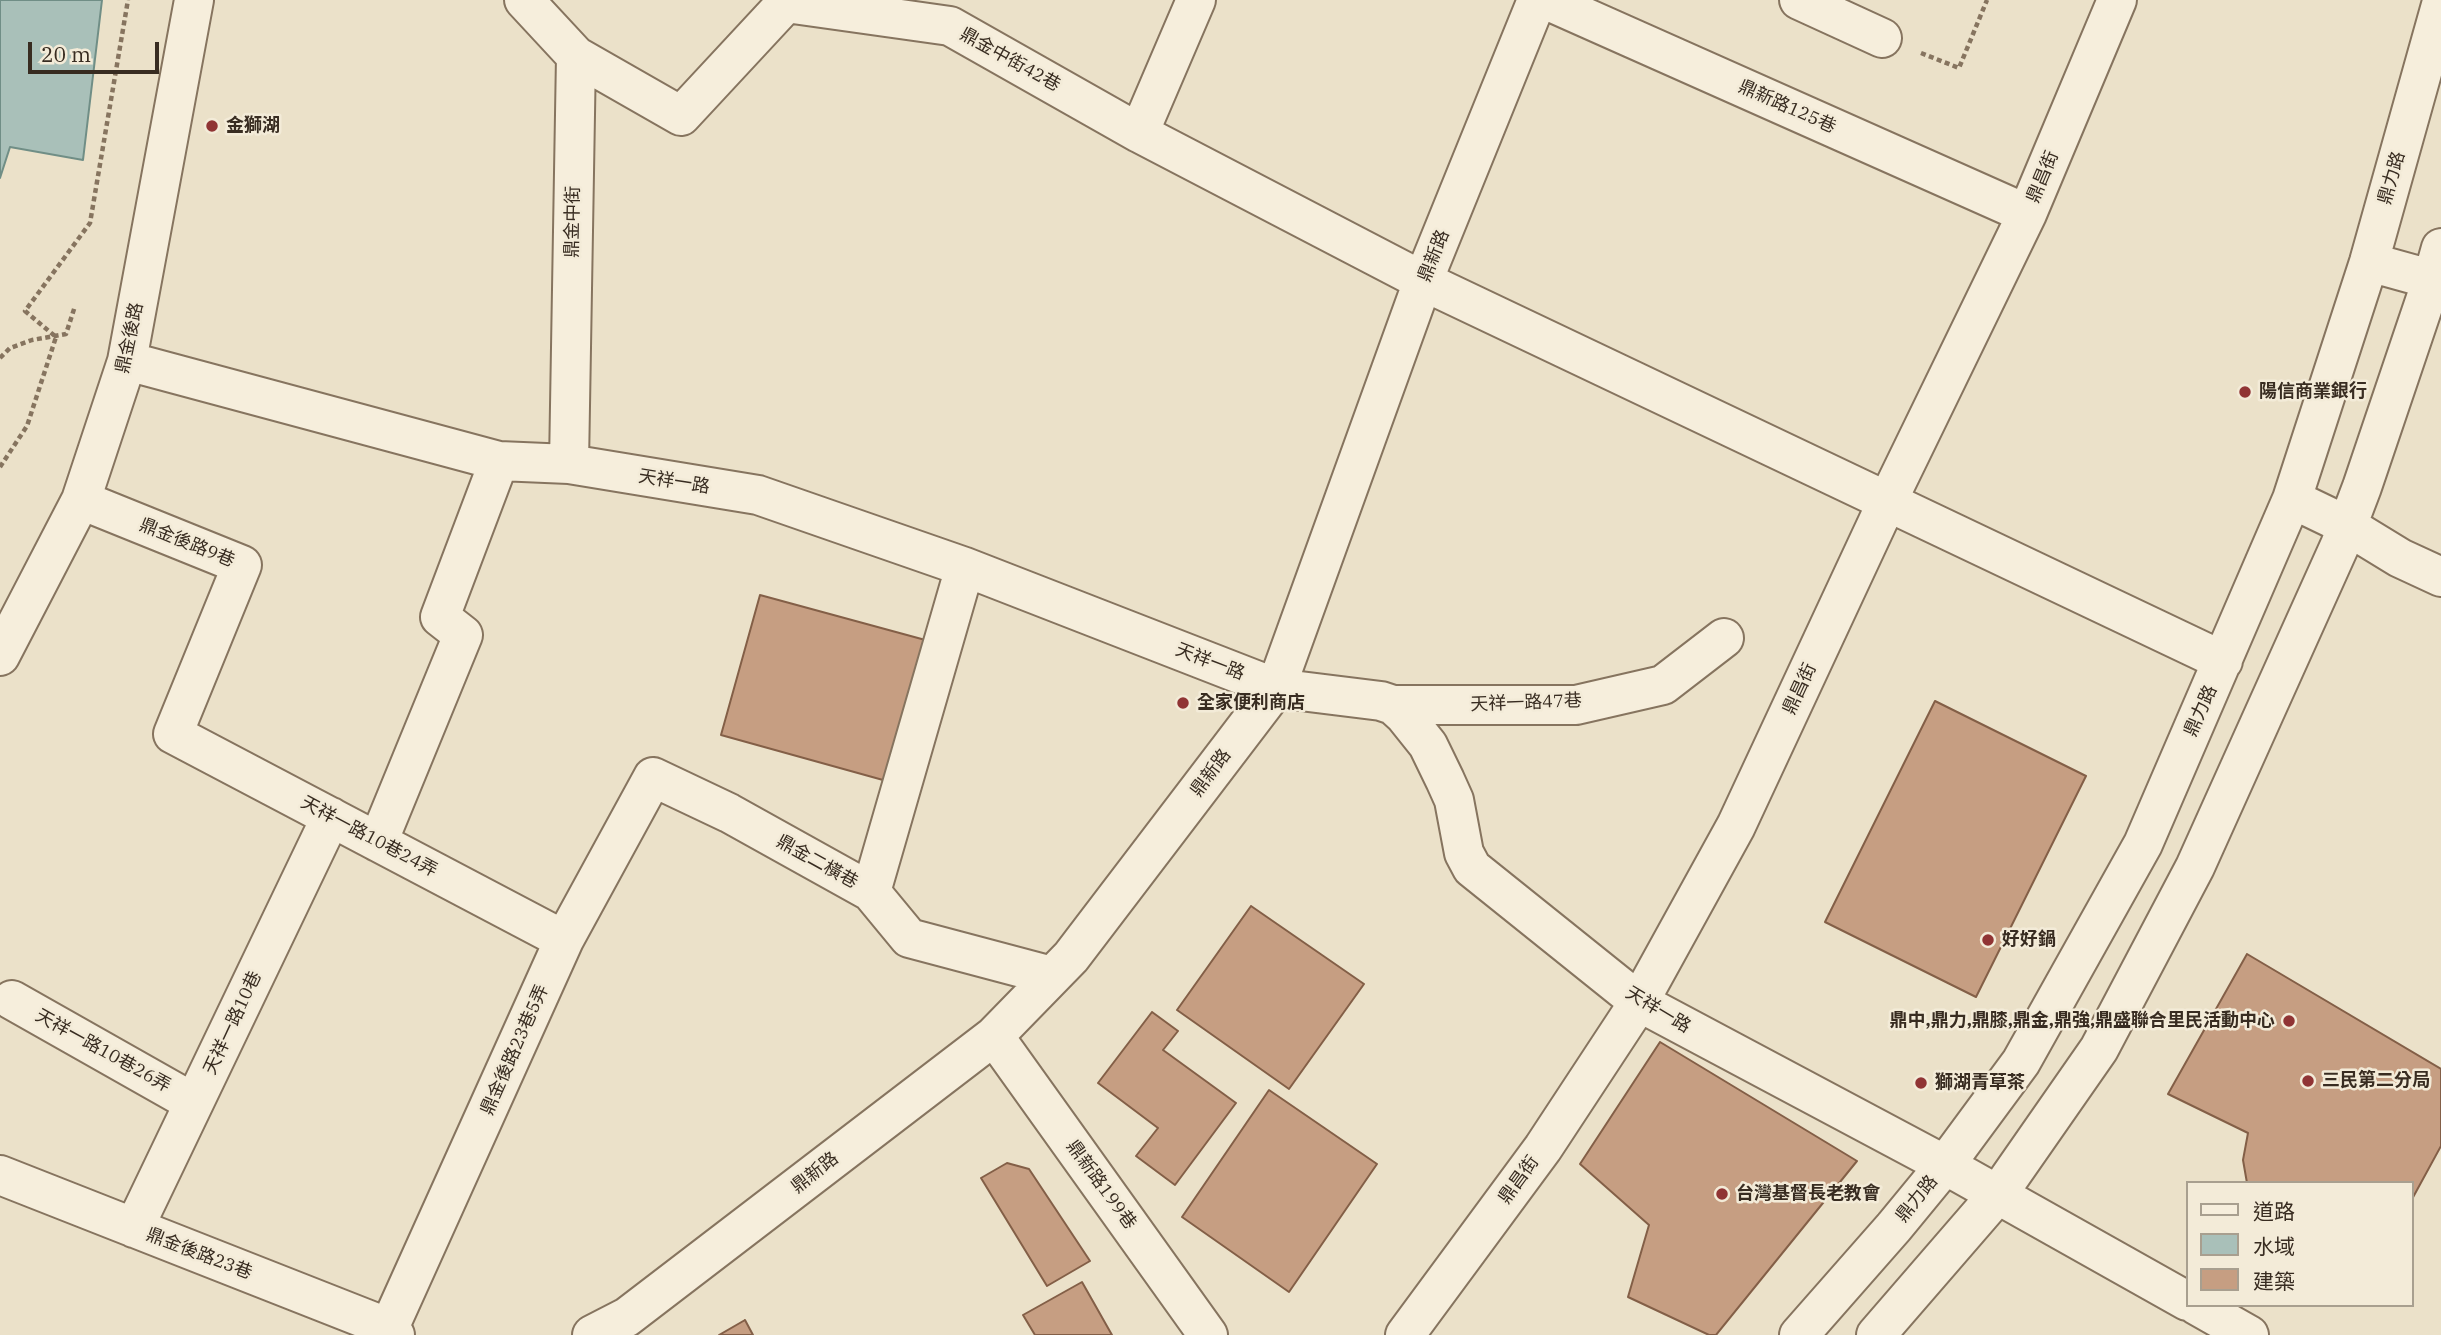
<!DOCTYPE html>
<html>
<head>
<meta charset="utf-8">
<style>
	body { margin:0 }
	#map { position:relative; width:2441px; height:1335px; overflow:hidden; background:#ebe1c9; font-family:"IBM Plex Serif","Noto Sans TC",serif }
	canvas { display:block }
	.legend { position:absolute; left:2186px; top:1181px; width:228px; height:126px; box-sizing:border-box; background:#f3ebd8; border:2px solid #a89f8f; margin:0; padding:9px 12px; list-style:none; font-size:21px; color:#382c21 }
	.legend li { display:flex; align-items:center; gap:14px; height:35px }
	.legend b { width:35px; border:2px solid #a89f8f }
	.scale { position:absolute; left:28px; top:42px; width:131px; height:32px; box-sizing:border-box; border:4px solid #382c21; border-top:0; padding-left:9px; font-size:21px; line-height:24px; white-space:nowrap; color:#382c21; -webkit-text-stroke:5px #f3ebd8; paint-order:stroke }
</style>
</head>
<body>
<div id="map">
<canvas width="2441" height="1335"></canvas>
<ul class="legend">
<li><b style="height:9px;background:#f6eedc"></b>道路</li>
<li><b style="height:19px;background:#a9c0b9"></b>水域</li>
<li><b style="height:19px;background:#c69e82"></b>建築</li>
</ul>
<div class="scale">20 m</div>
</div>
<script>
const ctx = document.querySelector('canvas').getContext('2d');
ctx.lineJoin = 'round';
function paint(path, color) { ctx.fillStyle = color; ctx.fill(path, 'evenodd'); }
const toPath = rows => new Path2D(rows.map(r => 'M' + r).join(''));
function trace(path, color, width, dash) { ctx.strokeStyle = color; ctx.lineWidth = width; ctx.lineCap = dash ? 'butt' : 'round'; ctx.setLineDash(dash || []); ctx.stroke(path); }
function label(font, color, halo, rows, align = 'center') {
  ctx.font = font + ' "IBM Plex Serif","Noto Sans TC",serif'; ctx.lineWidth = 5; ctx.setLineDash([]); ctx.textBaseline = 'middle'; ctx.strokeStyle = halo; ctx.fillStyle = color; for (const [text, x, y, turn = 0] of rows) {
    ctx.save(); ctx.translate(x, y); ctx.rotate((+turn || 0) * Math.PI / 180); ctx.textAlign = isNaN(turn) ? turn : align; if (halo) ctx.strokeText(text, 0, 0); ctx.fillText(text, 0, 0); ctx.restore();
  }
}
const water = toPath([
	[0,0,102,0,83,160,10,147,0,178,0,0]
]);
const building = toPath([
	[760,595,940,644,901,785,721,735,760,595],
	[1935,701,2086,776,1976,997,1825,922,1935,701],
	[1251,906,1364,984,1289,1089,1177,1010,1251,906],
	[2247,954,2441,1069,2441,1146,2411,1201,2411,1183,2247,1183,2243,1160,2248,1133,2168,1094,2247,954],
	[1152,1012,1178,1031,1163,1050,1236,1103,1175,1185,1136,1156,1158,1128,1098,1083,1152,1012],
	[1660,1042,1857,1161,1716,1335,1709,1335,1628,1297,1649,1225,1580,1164,1660,1042],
	[1269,1090,1377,1164,1289,1292,1182,1217,1269,1090],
	[1007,1163,1029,1169,1090,1261,1047,1286,981,1178,1007,1163],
	[1082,1282,1112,1335,1035,1335,1023,1315,1082,1282],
	[745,1320,753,1335,719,1335,745,1320]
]);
const path = toPath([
	[1921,53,1959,68,1987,0],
	[0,358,10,348,32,340,66,334,75,306],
	[0,467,27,426,56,337,25,311,90,223,128,0]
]);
const minor = toPath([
	[524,0,576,56,569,464],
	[1546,0,2027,214],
	[1799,0,1882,38],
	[576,56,681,116,786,3,950,26,1139,133,1423,281,2223,661],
	[1139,133,1196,0],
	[2369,262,2441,282],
	[127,361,499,461,569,464,758,495,965,567,1276,688,1381,701,1393,705,1404,715,1428,745,1445,780,1454,800,1464,853,1472,868,1639,1002,1945,1165,2187,1301],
	[2292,499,2346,525,2400,558,2441,577],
	[81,500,242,565,173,734,564,940],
	[0,656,81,500,127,361,194,0],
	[1393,705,1576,705,1663,685,1724,638],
	[378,842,463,635,440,617,499,461],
	[871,892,965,567],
	[12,1000,194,1103],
	[994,1036,1208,1335],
	[0,1175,389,1328,395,1335],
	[134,1228,331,817],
	[2196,1305,2249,1335],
	[389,1328,564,940,653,777,729,813,871,892,909,938,1052,976],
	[592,1335,627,1317,994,1036,1071,957,1276,688,1423,281,1537,0],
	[1405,1335,1543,1148,1639,1002,1736,826,1887,502,2027,214,2117,0],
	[1799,1335,1894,1227,1945,1165,2021,1062,2143,844,2292,499,2369,262,2441,5],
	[1876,1335,1998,1194,2099,1049,2195,867,2340,545,2362,487,2432,280,2441,248]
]);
const markers = [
	[212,126,7,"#903434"],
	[2245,392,7,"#903434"],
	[1183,703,7,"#903434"],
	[1988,940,7,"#903434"],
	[2289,1021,7,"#903434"],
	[2308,1081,7,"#903434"],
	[1921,1083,7,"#903434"],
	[1722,1194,7,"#903434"]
];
const streetNames = [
	["鼎金中街42巷",1010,60,29],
	["鼎新路125巷",1787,107,24],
	["鼎昌街",2043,177,-67],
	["鼎力路",2392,178,-74],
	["鼎金中街",573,222,-89],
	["鼎新路",1434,256,-68],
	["鼎金後路",130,338,-78],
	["天祥一路",674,482,9],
	["鼎金後路9巷",187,543,22],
	["天祥一路",1210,662,21],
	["鼎昌街",1800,689,-65],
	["天祥一路47巷",1526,703,-2],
	["鼎力路",2201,711,-66],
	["鼎新路",1211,773,-53],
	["天祥一路10巷24弄",369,837,28],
	["鼎金二橫巷",817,862,29],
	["天祥一路",1658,1010,31],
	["天祥一路10巷",233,1023,-65],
	["鼎金後路23巷5弄",515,1050,-66],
	["天祥一路10巷26弄",103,1051,29],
	["鼎新路",815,1173,-38],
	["鼎昌街",1519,1180,-54],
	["鼎新路199巷",1101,1185,54],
	["鼎力路",1917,1199,-51],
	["鼎金後路23巷",199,1254,21]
];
const poiNames = [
	["金獅湖",226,126],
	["陽信商業銀行",2259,392],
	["全家便利商店",1197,703],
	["好好鍋",2002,940],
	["鼎中,鼎力,鼎膝,鼎金,鼎強,鼎盛聯合里民活動中心",2275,1021,"right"],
	["三民第二分局",2322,1081],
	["獅湖青草茶",1935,1083],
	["台灣基督長老教會",1736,1194]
];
paint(water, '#a9c0b9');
trace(water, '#708e86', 2);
paint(building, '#c69e82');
trace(building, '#835f47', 2);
trace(minor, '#86745f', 42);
trace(path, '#86745f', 4.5, [5, 3.5]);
trace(minor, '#f6eedc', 38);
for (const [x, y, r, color] of markers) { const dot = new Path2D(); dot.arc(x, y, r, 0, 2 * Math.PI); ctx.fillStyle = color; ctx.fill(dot); trace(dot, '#f3ebd8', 2.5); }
label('18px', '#382c21', '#f3ebd8', streetNames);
label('bold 18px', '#382c21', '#f3ebd8', poiNames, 'left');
</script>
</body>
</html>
